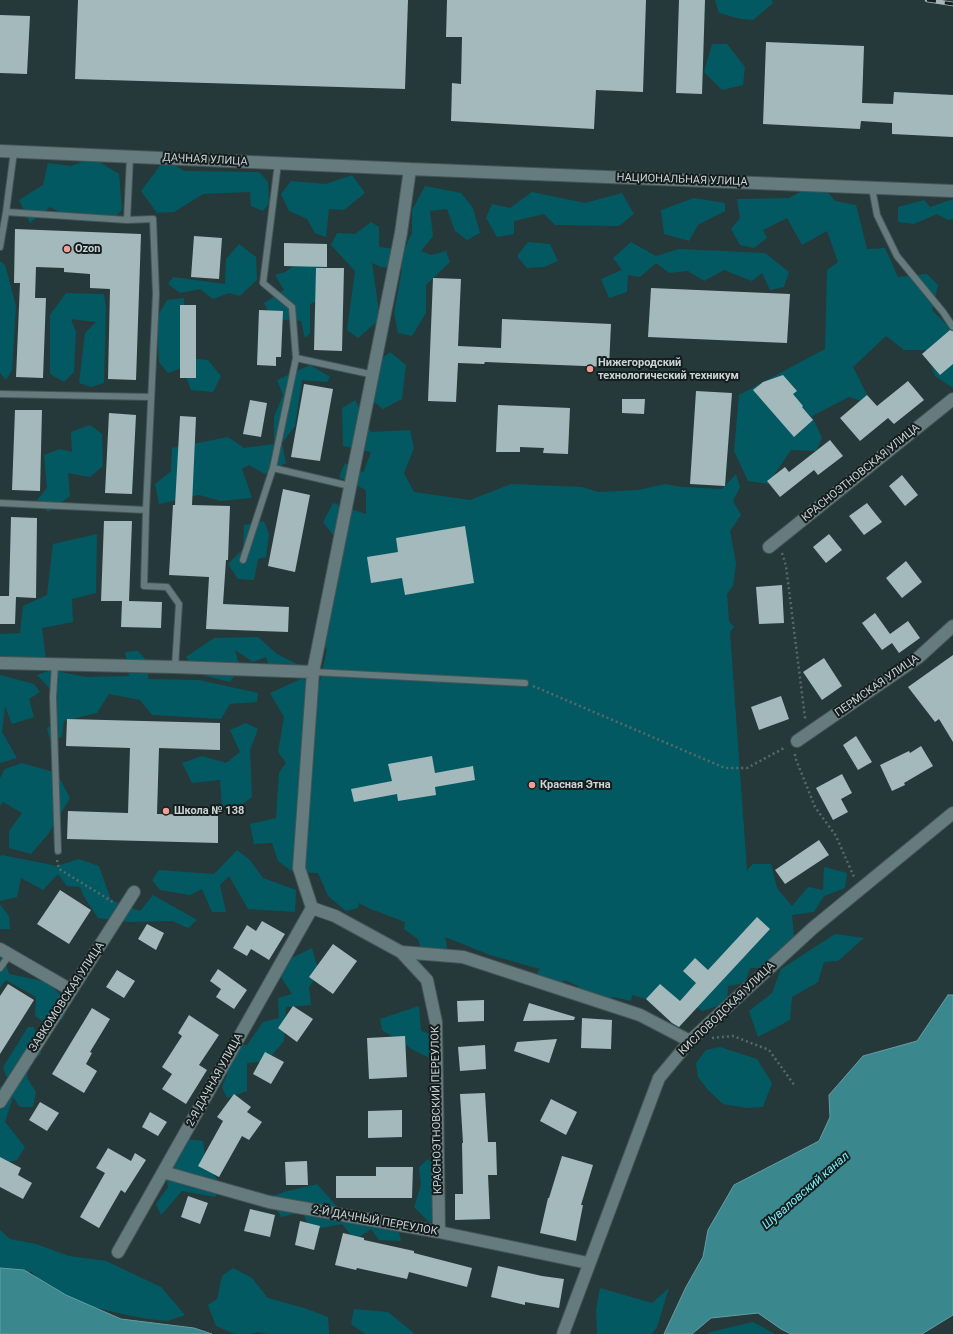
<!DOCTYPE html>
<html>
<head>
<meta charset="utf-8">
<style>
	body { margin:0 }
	canvas { display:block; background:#25383a }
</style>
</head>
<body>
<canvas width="953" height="1334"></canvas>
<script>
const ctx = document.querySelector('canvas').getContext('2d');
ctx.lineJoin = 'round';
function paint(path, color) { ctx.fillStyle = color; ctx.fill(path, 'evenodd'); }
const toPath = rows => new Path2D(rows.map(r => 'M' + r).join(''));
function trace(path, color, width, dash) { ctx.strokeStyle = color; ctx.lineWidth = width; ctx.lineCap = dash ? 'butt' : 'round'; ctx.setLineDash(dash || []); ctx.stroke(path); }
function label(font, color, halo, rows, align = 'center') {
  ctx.font = font + ' Roboto,sans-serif'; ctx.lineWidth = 4; ctx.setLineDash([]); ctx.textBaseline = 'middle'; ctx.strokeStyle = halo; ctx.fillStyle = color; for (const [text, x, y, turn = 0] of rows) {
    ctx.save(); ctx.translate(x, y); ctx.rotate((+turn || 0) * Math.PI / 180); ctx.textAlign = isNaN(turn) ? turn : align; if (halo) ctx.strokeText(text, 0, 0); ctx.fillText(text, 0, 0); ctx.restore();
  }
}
const green = toPath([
	[715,0,772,0,773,3,753,20,741,19,719,13],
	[712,44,727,44,745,67,743,85,722,90,704,72],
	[93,158,119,174,122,210,109,222,78,221,50,207,30,223,19,200,43,185,48,163,71,166],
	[165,159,184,171,259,172,268,182,269,203,263,211,251,206,250,192,203,194,174,212,157,213,141,191],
	[352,175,365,193,344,210,329,209,326,237,315,233,307,219,289,211,281,194,291,181,326,184],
	[425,186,461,193,473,208,480,233,467,240,455,231,447,209,430,211,433,236,421,251,431,255,446,251,450,262,426,285,426,313,412,336,398,333,394,313,402,269,381,267,372,263,380,319,358,338,347,330,355,271,331,245,337,233,355,234,371,222,379,227,379,247,404,250,412,233,412,210],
	[802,191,828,192,835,201,856,205,867,249,885,248,898,277,927,274,938,285,932,310,948,326,953,325,953,388,935,376,925,350,904,350,886,336,853,367,879,419,865,402,849,397,812,416,822,438,816,451,791,450,768,484,748,481,734,451,739,395,825,349,827,270,838,262,827,231,802,245,787,218,763,230,767,238,754,248,740,245,731,229,740,218,737,199,789,198],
	[532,192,585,203,622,193,634,214,619,226,555,225,544,214,514,221,514,234,497,237,486,218,492,204,510,208],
	[694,198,725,203,725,211,698,225,689,241,664,234,661,210],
	[953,199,953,219,948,220,937,214,914,224,898,222,898,207,924,200,930,207],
	[528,242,550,244,558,261,544,267,527,268,517,256],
	[631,242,656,256,679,249,765,253,789,272,784,287,770,290,762,273,752,281,724,270,704,281,688,271,669,273,656,263,640,277,628,275,627,292,609,298,601,279,622,270,613,258],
	[239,244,256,257,257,280,240,296,229,293,213,299,200,289,180,293,168,284,173,277,225,284,226,259],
	[0,261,5,265,16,306,12,370,6,380,0,373],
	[299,262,319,263,333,279,327,297,310,304,310,333,305,338,301,321,272,319,264,303,284,290,275,275,285,272],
	[66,293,104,294,106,308,104,383,91,387,79,383,85,333,96,322,71,319,76,332,74,372,64,382,50,374,50,315],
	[184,298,187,358,208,360,221,376,213,392,191,390,182,368,168,373,159,362,157,317,167,300],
	[390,352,406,365,402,399,383,409,371,400,378,362],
	[310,365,330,377,327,382,302,380,295,426,282,443,286,463,265,474,249,465,242,469,252,498,221,501,199,495,159,504,155,484,171,471,172,448,228,437,244,448,274,444,274,417,283,395,277,380],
	[355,400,371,432,410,430,414,448,404,473,414,492,470,500,511,484,582,487,598,492,638,490,665,484,682,487,722,489,736,474,740,487,733,501,741,515,730,531,736,563,733,586,727,594,729,621,734,627,730,632,747,870,753,864,771,864,777,888,792,906,808,887,823,890,824,867,847,873,845,888,824,896,814,912,792,915,794,936,760,968,750,968,745,983,728,986,727,1003,702,1011,697,1007,678,1028,646,999,632,995,631,1001,614,997,590,1006,583,1001,578,986,565,980,551,990,544,988,537,973,540,969,490,955,445,937,447,947,439,960,424,960,418,939,404,929,405,922,368,908,359,903,358,908,346,911,328,896,318,873,293,872,278,861,272,843,254,844,250,824,276,818,279,773,286,763,278,752,284,717,270,693,301,679,320,682,327,649,313,640,329,611,322,593,340,544,323,522,333,503,366,514,366,490,339,477,345,463,363,473,371,452,343,446,342,408],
	[90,425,102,434,103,466,90,477,68,473,70,496,48,512,37,500,47,488,44,455,60,449,72,452,71,432],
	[264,521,269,534,266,557,258,559,254,580,238,579,228,564,243,549,244,525],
	[97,534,96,593,72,599,73,622,42,628,46,660,0,667,0,634,20,633,23,606,47,595,53,544],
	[258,637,277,654,301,666,298,676,273,677,266,657,253,662,235,650,240,668,230,682,198,674,186,657,214,638],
	[138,651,149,663,148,679,199,680,258,693,257,702,230,704,221,719,152,715,140,700,109,694,97,713,64,721,62,737,50,740,47,728,57,721,50,707,57,696,37,675,51,670,86,677,129,676,125,652],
	[0,675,34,684,40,692,29,699,34,717,12,724,5,706,2,732,17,758,0,763],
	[246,723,258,729,250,750,252,797,240,806,222,808,220,780,192,783,182,763,202,756,226,763,240,752,230,730],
	[22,763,57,773,70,798,49,833,31,854,9,848,9,831,22,813,3,802,0,806,0,778,5,769],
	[237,850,250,860,263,878,296,890,295,912,248,909,229,876,220,885,226,912,212,912,202,889,190,895,160,890,152,880,159,870,214,874],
	[2,855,57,866,79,859,99,866,111,900,140,911,153,895,197,920,188,928,172,921,129,922,98,918,83,895,80,887,67,886,58,874,43,890,21,878,17,897,0,901,0,856],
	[0,904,9,916,10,929,0,929],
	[835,934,864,938,838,961,824,962,818,982,792,997,790,1020,758,1037,749,1011,772,993,781,969],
	[0,945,9,974,47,982,69,1003,63,1019,45,1023,35,1016,36,997,6,980,0,988],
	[312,948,319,973,309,987,311,1005,286,1007,284,1041,267,1061,247,1063,247,1091,227,1098,222,1087,227,1075,218,1058,228,1045,247,1045,263,1022,279,1018,278,998,292,994,281,977,288,960],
	[419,1006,421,1031,443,1038,442,1056,434,1060,415,1051,382,1030,380,1019],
	[28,1027,34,1027,41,1054,28,1064,27,1078,36,1092,33,1107,20,1107,13,1097,5,1122,25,1147,17,1160,0,1164,0,1086,11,1089,3,1067],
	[720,1047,757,1059,772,1083,763,1107,747,1108,723,1104,708,1090,698,1077,696,1063,706,1050],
	[179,1138,203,1141,206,1163,221,1185,215,1197,182,1191,161,1215,156,1204,168,1187,165,1169],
	[428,1159,445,1175,444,1207,430,1223,414,1207,421,1185,419,1167],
	[317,1184,340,1210,396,1219,401,1241,379,1240,371,1229,355,1240,342,1224,310,1230,303,1212,281,1217,270,1197,284,1192],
	[0,1230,10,1239,36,1244,69,1256,106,1261,161,1287,185,1315,168,1321,147,1319,122,1314,74,1302,44,1288,32,1272,12,1275,0,1267],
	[233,1268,252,1278,268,1298,304,1308,328,1317,329,1334,266,1334,258,1332,251,1334,235,1334,216,1326,208,1305,217,1299,222,1276],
	[600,1288,652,1303,669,1288,657,1327,652,1334,597,1334,596,1310],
	[354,1309,388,1312,415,1334,365,1334,351,1324],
	[753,1322,775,1334,707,1334,710,1332]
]);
const water = toPath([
	[948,995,953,995,953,1315,922,1334,791,1334,781,1329,758,1313,711,1318,692,1334,664,1334,686,1287,703,1257,708,1230,734,1185,819,1141,830,1117,829,1095,863,1056,917,1041,948,995],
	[0,1268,24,1270,66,1295,121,1319,194,1328,212,1334,0,1334,0,1268]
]);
const building = toPath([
	[78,0,408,0,405,89,75,79],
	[447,0,646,0,643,92,596,90,594,129,451,121,452,83,461,84,462,37,446,37],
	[679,0,705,0,702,94,676,93],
	[0,15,30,16,27,74,0,73],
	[766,42,864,46,862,103,893,104,894,92,953,95,953,137,892,134,892,123,861,121,860,129,763,124],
	[15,229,141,234,136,380,108,379,110,289,90,288,90,274,64,272,64,268,36,267,35,298,46,298,43,378,16,377,20,283,14,283],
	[194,236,222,238,219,279,191,277],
	[284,243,327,244,327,267,284,266],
	[316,268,344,268,342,351,314,350],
	[433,278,461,279,458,346,501,348,502,319,611,324,609,367,485,362,484,364,458,363,456,402,428,401],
	[651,288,790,294,787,343,648,337],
	[180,305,196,305,196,378,180,378],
	[259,310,283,311,281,357,276,357,276,366,257,365],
	[950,330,953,331,953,364,940,375,922,354],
	[783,375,797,391,793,394,803,406,802,407,813,420,794,437,753,390,763,382],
	[908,381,924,400,894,424,888,418,860,441,840,418,867,395,877,406],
	[304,384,333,389,320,461,291,457],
	[696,391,732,393,725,486,690,484],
	[622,399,645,399,644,414,622,413],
	[250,400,267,403,261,437,243,434],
	[498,405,570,408,568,454,543,453,544,448,520,447,520,452,496,452],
	[15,410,42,410,40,491,12,490],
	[109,413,136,415,132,494,105,493],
	[180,416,196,417,192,505,230,506,228,560,226,560,223,604,289,607,288,632,206,629,209,577,169,575,173,505,175,505],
	[830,440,843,456,818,475,814,470,780,497,767,481,785,467,789,472],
	[902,475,918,495,905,506,889,486],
	[283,489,310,495,295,572,268,566],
	[867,503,882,522,864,535,849,516],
	[11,517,37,518,36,598,16,597,15,624,0,624,0,596,9,596],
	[104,521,132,521,129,601,162,602,161,628,121,627,122,601,101,601],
	[465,526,474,583,405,595,402,578,371,583,367,557,398,552,396,538],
	[829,534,842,550,826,563,813,547],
	[906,561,922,582,902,598,886,578],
	[782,585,784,623,759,624,756,587],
	[875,613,890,634,908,621,920,638,899,653,892,643,882,650,862,623],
	[953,655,953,742,939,719,935,722,908,687],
	[824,658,842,686,822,700,803,672],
	[781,696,789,719,759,730,751,707],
	[67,719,220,723,220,750,159,748,157,814,218,815,218,843,67,839,68,811,128,813,130,748,66,746],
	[856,736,872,762,858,770,843,745],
	[921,746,933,766,904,783,905,785,892,791,880,765,909,751,910,753],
	[432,756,435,773,473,766,475,780,435,787,436,795,398,801,397,794,354,802,351,789,392,781,388,764],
	[842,774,852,793,841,799,848,812,833,820,816,788],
	[819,840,829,855,785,884,775,870],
	[60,890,91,910,69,944,37,924],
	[757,917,770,929,679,1027,672,1023,646,999,660,984,680,1001,696,983,683,971,695,958,708,970],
	[262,921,285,934,269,960,251,949,247,956,233,948,247,925,256,931],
	[147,924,164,933,156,950,138,939],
	[333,944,357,961,333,994,309,977],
	[218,969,247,990,234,1009,216,997,221,989,210,981],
	[117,970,135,981,124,998,106,987],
	[8,984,34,1000,0,1054,0,996],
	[484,1000,484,1021,458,1022,457,1001],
	[529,1003,575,1017,574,1020,523,1021],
	[293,1006,313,1019,297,1042,278,1028],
	[92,1008,110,1019,90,1052,92,1053,86,1064,97,1071,84,1093,52,1074],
	[189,1015,219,1035,199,1065,207,1070,186,1104,162,1089,172,1074,162,1067,182,1036,178,1033],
	[582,1018,612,1020,611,1049,581,1048],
	[405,1036,407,1077,369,1079,367,1038],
	[557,1039,549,1063,514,1051,517,1042],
	[485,1045,486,1069,460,1071,458,1047],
	[265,1052,284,1062,271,1084,253,1074],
	[485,1093,488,1142,496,1142,497,1175,488,1175,490,1219,455,1220,455,1194,463,1194,462,1143,463,1143,460,1094],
	[234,1094,251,1107,247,1112,262,1122,249,1140,242,1136,219,1177,198,1166,223,1121,217,1117],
	[551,1099,577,1112,566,1135,540,1121],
	[40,1102,59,1113,47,1131,29,1120],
	[402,1110,402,1137,368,1138,368,1111],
	[150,1112,167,1122,158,1136,142,1127],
	[108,1148,131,1161,135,1153,146,1160,125,1193,121,1190,99,1228,80,1217,105,1173,96,1168],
	[562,1156,593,1165,581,1205,583,1205,576,1241,540,1233,548,1198,549,1198],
	[0,1157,21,1168,18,1175,32,1183,23,1199,0,1187],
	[307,1161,308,1185,286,1185,285,1162],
	[376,1167,413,1167,412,1198,336,1198,336,1176,376,1176],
	[188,1196,208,1203,200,1224,181,1217],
	[250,1209,275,1215,270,1237,244,1231],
	[300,1221,320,1226,314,1250,295,1245],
	[343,1233,364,1238,364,1240,414,1251,414,1253,472,1268,467,1287,409,1272,407,1279,357,1268,356,1270,335,1265],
	[498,1266,542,1276,564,1279,559,1308,525,1302,525,1305,491,1297]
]);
const path = toPath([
	[782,553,786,566,805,718,804,720],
	[533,686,725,768,747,768,786,747],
	[795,754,795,757,815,807,836,836,854,877],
	[57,860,59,869,113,902],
	[712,1038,733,1036,769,1050,795,1086]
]);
const lane = toPath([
	[872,188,877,215,897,256,943,312,953,327],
	[6,212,127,220,153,219,156,294,146,510,144,586,167,587,179,604,175,667],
	[127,220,130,157],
	[0,247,6,212,14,151],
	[296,358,374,375],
	[0,394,151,397],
	[273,468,350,486],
	[0,503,146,510],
	[243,560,273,468,296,358,292,307,263,283,278,163],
	[55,664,53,697,58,851],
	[313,672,525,683],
	[0,968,10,954]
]);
const street = toPath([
	[0,151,410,169,953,191],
	[769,547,953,399],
	[0,663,175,667,313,672],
	[797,741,919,657,953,626],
	[312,908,299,868,313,672,401,233,410,169],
	[312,908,335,916,401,952,463,957,640,1015,690,1041],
	[0,949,71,990],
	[401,952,427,980,436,1022,439,1232],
	[0,1102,134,892],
	[163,1172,269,1202,439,1232,588,1263],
	[118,1252,312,908],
	[563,1334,659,1078,690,1041,813,928,953,813]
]);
const rail = toPath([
	[927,0,953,4]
]);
const markers = [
	[67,249,4,"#f59c95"],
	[590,369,4,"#f59c95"],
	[532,785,4,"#f59c95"],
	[166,811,4,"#f59c95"]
];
const streetNames = [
	["ДАЧНАЯ УЛИЦА",205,160,3],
	["НАЦИОНАЛЬНАЯ УЛИЦА",682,180,2],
	["КРАСНОЭТНОВСКАЯ УЛИЦА",861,473,-39],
	["ПЕРМСКАЯ УЛИЦА",877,686,-35],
	["ЗАВКОМОВСКАЯ УЛИЦА",67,997,-57],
	["КИСЛОВОДСКАЯ УЛИЦА",727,1009,-44],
	["2-Я ДАЧНАЯ УЛИЦА",215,1080,-61],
	["КРАСНОЭТНОВСКИЙ ПЕРЕУЛОК",437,1110,-91],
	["2-Й ДАЧНЫЙ ПЕРЕУЛОК",375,1221,10]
];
const poiNames = [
	["Ozon",75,249],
	["Нижегородский",598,363],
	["технологический техникум",598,376],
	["Красная Этна",540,785],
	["Школа № 138",174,811]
];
const waterNames = [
	["Шуваловский канал",806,1191,-41]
];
paint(green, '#035961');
paint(water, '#3a878e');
trace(water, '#659ea3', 1);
paint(building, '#a3b9bc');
trace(lane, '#455557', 8);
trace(street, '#455557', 14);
trace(path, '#59696b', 2.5, [2, 3]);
trace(lane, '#667b7d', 6);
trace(street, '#667b7d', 12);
trace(rail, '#aab7b8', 4.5);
trace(rail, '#151d1e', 3, [9]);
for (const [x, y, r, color] of markers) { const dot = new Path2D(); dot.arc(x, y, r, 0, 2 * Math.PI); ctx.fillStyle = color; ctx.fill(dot); trace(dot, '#151d1e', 1.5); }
label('11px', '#c9d4d5', '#151d1e', streetNames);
label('bold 11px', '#c9d4d5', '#151d1e', poiNames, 'left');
label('italic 12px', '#7aedf9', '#151d1e', waterNames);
</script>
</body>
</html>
